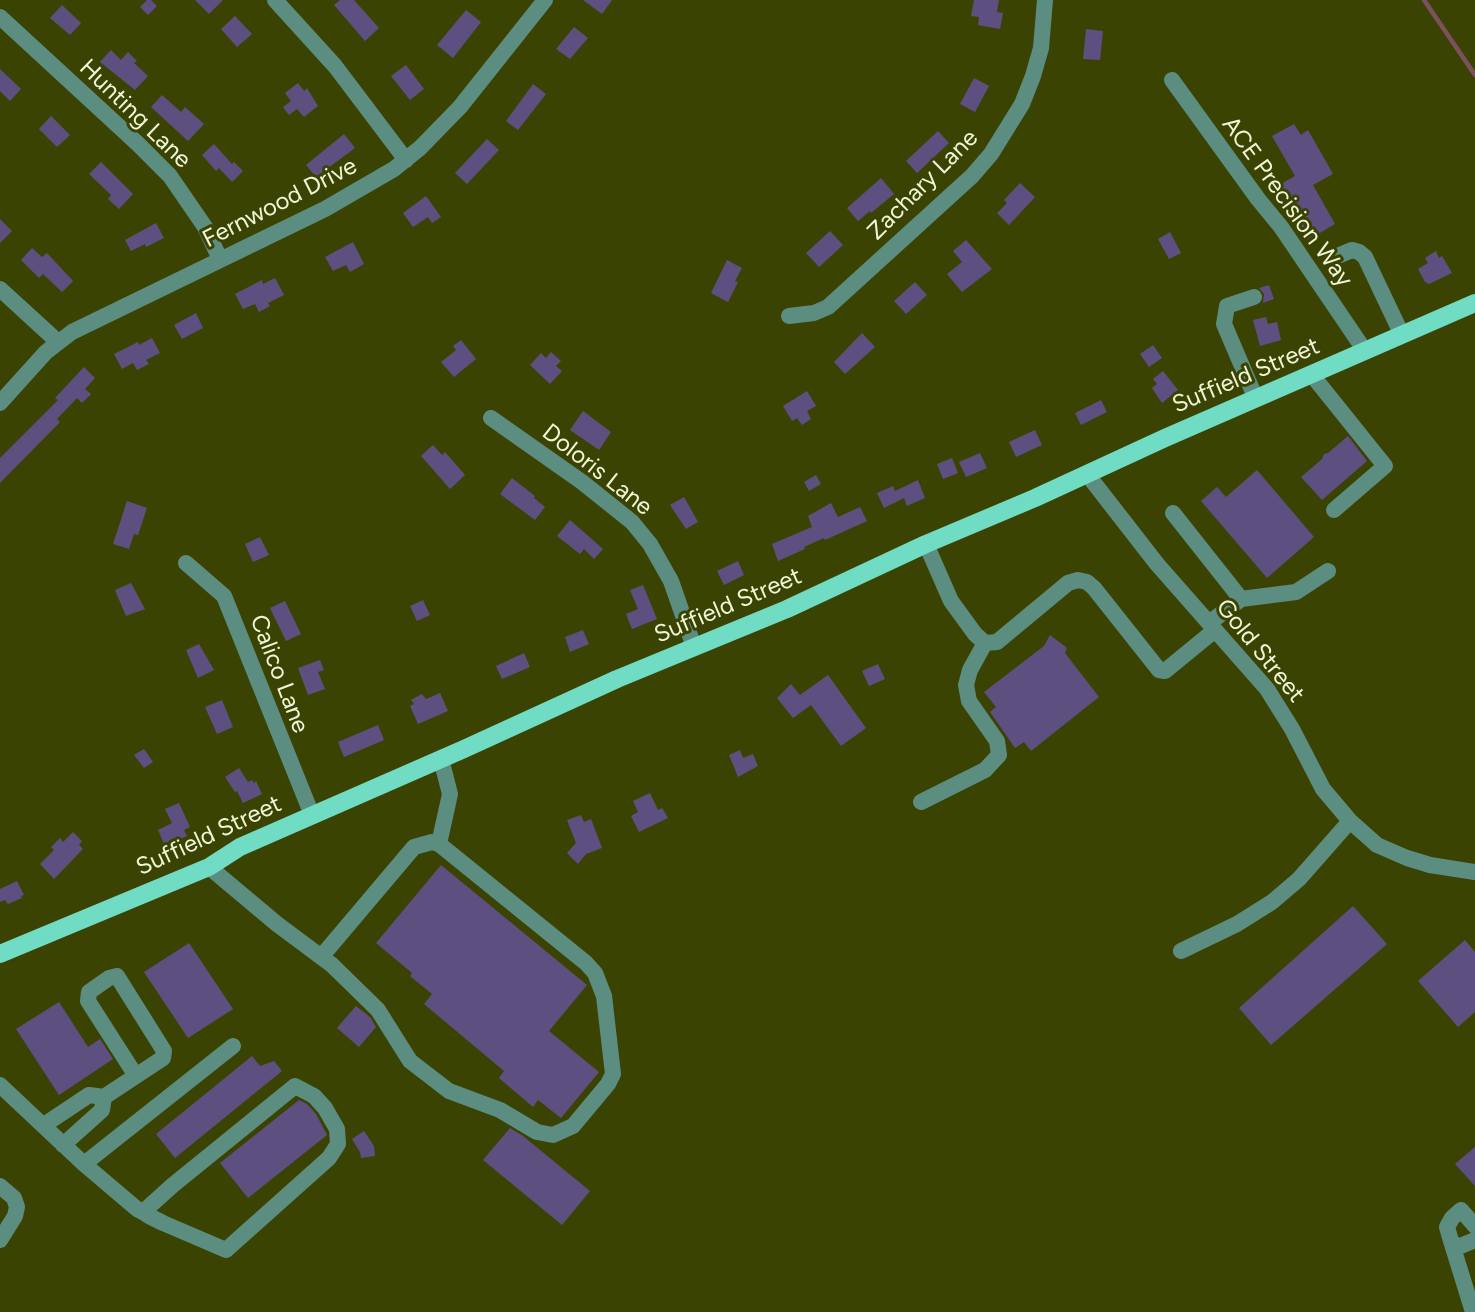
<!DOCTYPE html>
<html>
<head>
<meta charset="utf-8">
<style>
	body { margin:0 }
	canvas { display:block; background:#3b4302 }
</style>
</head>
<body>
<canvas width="1475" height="1312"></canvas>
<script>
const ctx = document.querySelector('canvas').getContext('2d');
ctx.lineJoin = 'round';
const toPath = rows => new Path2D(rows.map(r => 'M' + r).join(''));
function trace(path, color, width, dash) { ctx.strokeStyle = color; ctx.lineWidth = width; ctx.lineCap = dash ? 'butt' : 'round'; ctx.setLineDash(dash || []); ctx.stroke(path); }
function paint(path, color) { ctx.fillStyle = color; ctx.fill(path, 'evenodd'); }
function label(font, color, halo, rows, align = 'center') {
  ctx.font = font + ' Figtree,sans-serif'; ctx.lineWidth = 6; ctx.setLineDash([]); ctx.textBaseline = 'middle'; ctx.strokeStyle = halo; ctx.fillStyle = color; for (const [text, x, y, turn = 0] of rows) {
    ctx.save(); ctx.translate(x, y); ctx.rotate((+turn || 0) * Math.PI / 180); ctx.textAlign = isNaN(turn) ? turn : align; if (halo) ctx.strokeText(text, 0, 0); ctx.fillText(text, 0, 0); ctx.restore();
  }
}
const stream = toPath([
	[1424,0,1475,75]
]);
const building = toPath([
	[147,0,151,0,157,6,148,15,140,7],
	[195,0,223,0,209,14],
	[340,0,354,0,379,28,365,41,334,5],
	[583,0,612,0,602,14],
	[974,0,999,0,997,12,1003,13,1000,29,978,25,979,17,971,16],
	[62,5,81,23,70,35,50,18],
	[466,10,481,22,453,58,437,45],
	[235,16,252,34,237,47,221,29],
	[574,27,588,38,570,59,556,49],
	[1086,29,1103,31,1100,60,1083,59],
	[111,50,121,60,128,52,137,61,134,63,148,76,135,90,100,62],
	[406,65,424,89,410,100,391,76],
	[0,69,21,89,10,101,0,91],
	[974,78,989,86,975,112,960,104],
	[298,83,304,91,307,88,318,106,304,117,297,109,289,115,283,107,291,101,285,93],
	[533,84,546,94,518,130,506,121],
	[162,95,181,112,185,107,204,124,188,141,151,107],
	[51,116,70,135,57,147,39,129],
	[1294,124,1301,135,1308,130,1333,174,1313,185,1335,224,1308,240,1277,186,1295,176,1272,136],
	[938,131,949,143,917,173,906,161],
	[344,134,355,148,316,177,306,165],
	[487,139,499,150,467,184,455,173],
	[214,144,232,164,234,162,243,171,232,182,219,168,216,171,202,155],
	[101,162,133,194,119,209,108,199,111,195,89,174],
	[881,178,894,194,871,213,870,211,858,221,847,208],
	[1020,183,1035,197,1009,225,997,213,1007,203,1004,200],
	[426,196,441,217,432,223,428,217,413,227,403,213],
	[0,219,12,231,0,243],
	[156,223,164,238,146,247,145,244,131,251,125,240],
	[830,231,843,245,819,267,806,253],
	[1170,232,1181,253,1169,259,1158,239],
	[966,240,992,269,962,292,947,274,962,262,953,251],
	[353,242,364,264,350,272,346,265,333,271,325,257],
	[32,248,42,257,47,253,73,281,62,292,43,274,39,278,21,260],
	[1436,251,1439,258,1442,256,1452,273,1429,284,1425,282,1418,269,1428,263,1425,258],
	[727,260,742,268,735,281,738,282,728,302,711,293],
	[275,278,284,295,268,303,270,306,259,312,255,304,243,309,235,294,262,280,263,284],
	[915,282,927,295,906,314,894,301],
	[1269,285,1274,299,1263,303,1264,294,1259,288],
	[196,313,203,328,182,339,174,325],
	[1266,317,1268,324,1277,322,1281,340,1260,346,1253,320],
	[862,333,875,347,845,374,834,362],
	[152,338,160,353,146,360,149,364,137,370,133,363,122,369,114,354,138,342,139,345],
	[461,340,476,359,454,377,441,362,456,350,453,346],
	[1153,345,1162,358,1149,367,1140,354],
	[551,352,561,361,556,366,562,371,550,384,530,365,541,353,546,358],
	[84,367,95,378,85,389,91,394,82,403,77,398,57,419,60,422,0,483,0,458,58,400,55,398],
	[1163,371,1178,390,1162,403,1152,388,1157,384,1153,379],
	[807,391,816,406,807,411,811,419,802,425,797,418,792,421,783,406],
	[1101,400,1107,412,1081,425,1075,413],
	[583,411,611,432,599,450,570,430],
	[1035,430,1042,445,1016,457,1009,442],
	[1348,436,1367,461,1322,500,1301,477,1322,459,1324,454,1328,453],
	[433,445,442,455,445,452,465,475,450,489,421,456],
	[980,453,987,468,966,477,959,462],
	[952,458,958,473,943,479,937,464],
	[1257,470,1314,537,1267,578,1201,501,1217,487,1226,497],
	[816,475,821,484,809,491,804,482],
	[512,478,535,496,534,498,545,507,535,520,500,494],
	[918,480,925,498,907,506,904,498,884,508,877,493,893,486,895,491],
	[684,497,698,522,686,529,670,505],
	[127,501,147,508,138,535,134,534,129,549,113,544],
	[831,503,838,517,860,507,867,521,825,540,824,538,804,547,805,549,778,561,772,544,812,527,808,516],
	[570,520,603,549,594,559,584,549,580,554,557,536],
	[260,537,269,555,253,562,245,544],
	[738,561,744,575,724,585,717,571],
	[131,583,145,609,126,616,115,590],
	[643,585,657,619,632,629,626,614,638,609,630,590],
	[423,600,430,615,417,621,410,606],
	[285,601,301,634,286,641,270,608],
	[583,630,589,644,570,652,565,637],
	[1050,635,1067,648,1065,653,1099,697,1031,751,1024,742,1015,748,990,712,996,707,984,692,1044,646],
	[199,644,214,670,198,678,186,650],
	[524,653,530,667,502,679,496,666],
	[320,660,324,670,318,672,325,689,308,695,298,668],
	[878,664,885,679,869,686,862,671],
	[828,675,866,728,841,746,811,705,793,718,777,698,791,684,800,695],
	[440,693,448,711,418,724,410,706,414,704,411,700,422,694,426,699],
	[222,700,233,727,217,734,205,707],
	[378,725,384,740,344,757,338,742],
	[144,749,153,762,144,768,134,755],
	[740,750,743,758,753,754,758,766,738,777,729,755],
	[239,768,248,782,252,780,254,783,256,781,262,794,243,803,237,791,235,792,225,777],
	[650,793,658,810,662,808,668,818,639,832,631,816,638,812,633,801],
	[179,803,190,827,184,830,187,836,165,846,158,830,172,823,165,809],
	[581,815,584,822,591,819,602,848,586,854,578,864,567,853,576,843,567,820],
	[73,832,82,841,79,845,83,849,54,879,40,864,54,850,51,847,60,838,63,842],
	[441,865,587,985,549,1031,599,1072,561,1118,538,1100,533,1107,499,1078,504,1071,424,1004,432,994,410,976,412,973,376,943],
	[17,881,24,895,21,896,22,898,8,904,5,900,0,902,0,889],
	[1353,906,1387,944,1271,1045,1239,1008],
	[1465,940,1475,952,1475,1012,1458,1027,1418,981],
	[189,943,233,1009,188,1038,144,972],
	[59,1002,88,1047,100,1039,113,1059,59,1095,16,1029],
	[356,1006,370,1017,376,1027,359,1047,337,1028],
	[252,1056,260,1066,274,1061,282,1071,175,1158,156,1134],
	[299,1100,307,1104,316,1114,327,1135,248,1198,220,1163],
	[510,1128,523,1136,590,1191,562,1225,483,1160],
	[364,1131,374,1146,375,1156,361,1158,360,1152,352,1139],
	[1475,1147,1475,1186,1455,1164]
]);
const minor = toPath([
	[275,0,335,66,406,160],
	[0,17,138,144,170,176,205,227,220,259],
	[1172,80,1258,199,1281,227,1365,351],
	[1335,257,1352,250,1359,252,1365,257,1402,335],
	[0,289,58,342],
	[1254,297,1227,306,1224,324,1256,399],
	[789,316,814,313,828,307,972,176,991,154,1022,104,1033,76,1041,48,1045,0],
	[1312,375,1385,466,1334,510],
	[0,403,46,352,72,332,325,209,394,169,420,148,460,107,545,0],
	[491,418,582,482,632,522,650,544,671,581,694,647],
	[1087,474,1157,564,1267,689,1292,729,1323,789,1350,821,1377,845,1407,858,1430,865,1475,872],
	[1173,513,1241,599,1209,623],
	[926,544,951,601,975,634,985,643,997,642,1068,583,1078,580,1087,582,1094,588,1159,670,1165,671,1215,630],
	[186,563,224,596,312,815],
	[1241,599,1296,592,1328,571],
	[921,802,985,770,999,755,997,741,969,701,966,685,970,670,985,643],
	[439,844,450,794,441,759],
	[209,867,277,924,332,965,378,1010,410,1061,449,1091,500,1110,537,1132,553,1135,573,1126,608,1084,613,1074,604,996,595,973,586,963,439,844,432,842,414,847,321,957],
	[1181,951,1237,924,1272,902,1299,879,1350,821],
	[0,1085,84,1164,137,1209,143,1212,149,1216,163,1223,226,1250,329,1158,338,1144,337,1129,325,1108,314,1096,295,1086,173,1185,143,1212],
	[104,1097,163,1058,164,1051,117,976,109,978,89,992,88,1001,136,1076],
	[44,1125,89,1095,104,1097,102,1110,63,1145],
	[84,1164,233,1046],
	[0,1186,14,1198,17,1207,15,1216,0,1240],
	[1475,1226,1461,1210,1452,1218,1447,1227,1451,1241,1458,1247,1475,1240],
	[1451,1241,1473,1312]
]);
const major = toPath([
	[0,954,209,867,240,847,464,749,617,679,787,609,926,544,1035,498,1165,438,1475,303]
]);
const streetNames = [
	["Hunting Lane",135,114,44],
	["Zachary Lane",923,185,-45],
	["ACE Precision Way",1287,202,54],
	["Fernwood Drive",280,203,-27],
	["Suffield Street",1246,376,-23],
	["Doloris Lane",597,470,38],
	["Suffield Street",728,606,-23],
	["Gold Street",1260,651,51],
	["Calico Lane",279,674,69],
	["Suffield Street",209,836,-25]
];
trace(stream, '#7d505e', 4.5);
paint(building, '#5e4f81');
trace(minor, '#5c8d81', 16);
trace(major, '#6fdcc3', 18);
label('24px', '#eff6d7', '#3b4302', streetNames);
</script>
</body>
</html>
